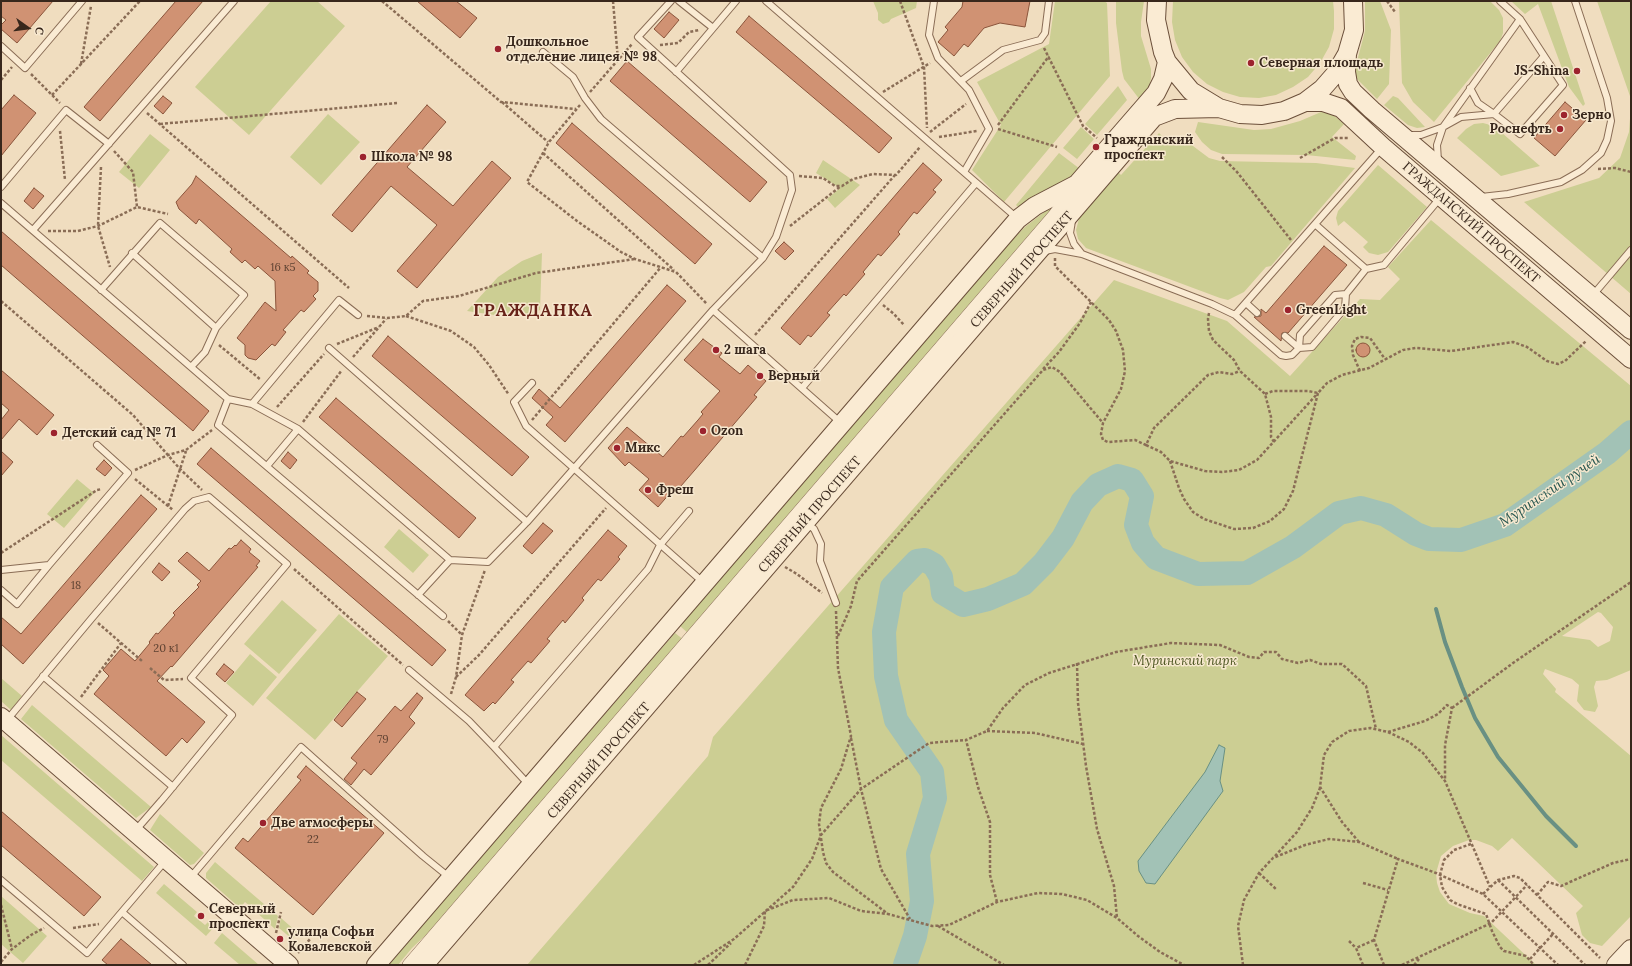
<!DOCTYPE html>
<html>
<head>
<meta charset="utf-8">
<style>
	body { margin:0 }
	#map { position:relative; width:1632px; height:966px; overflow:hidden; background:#f0ddbf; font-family:Lora,serif }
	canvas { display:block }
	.frame { position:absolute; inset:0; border:2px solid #38271c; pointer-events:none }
	.north { position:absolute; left:8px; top:8px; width:40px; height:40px; -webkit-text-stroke:3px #f7e8cf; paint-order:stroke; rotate:104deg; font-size:11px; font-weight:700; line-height:16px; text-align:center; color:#38271c }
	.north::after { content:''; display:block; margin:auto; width:14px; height:18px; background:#38271c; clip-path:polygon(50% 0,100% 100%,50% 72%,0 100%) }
</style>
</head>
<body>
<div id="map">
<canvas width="1632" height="966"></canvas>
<div class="frame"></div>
<div class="north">С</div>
</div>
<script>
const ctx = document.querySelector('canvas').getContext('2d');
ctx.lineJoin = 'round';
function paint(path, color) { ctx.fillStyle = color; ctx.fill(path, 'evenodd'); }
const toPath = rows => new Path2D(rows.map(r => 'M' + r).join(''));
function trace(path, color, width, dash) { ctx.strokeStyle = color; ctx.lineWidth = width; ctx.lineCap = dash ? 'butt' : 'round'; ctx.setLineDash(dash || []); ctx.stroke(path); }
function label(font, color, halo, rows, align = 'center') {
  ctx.font = font + ' Lora,serif'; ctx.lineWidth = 3; ctx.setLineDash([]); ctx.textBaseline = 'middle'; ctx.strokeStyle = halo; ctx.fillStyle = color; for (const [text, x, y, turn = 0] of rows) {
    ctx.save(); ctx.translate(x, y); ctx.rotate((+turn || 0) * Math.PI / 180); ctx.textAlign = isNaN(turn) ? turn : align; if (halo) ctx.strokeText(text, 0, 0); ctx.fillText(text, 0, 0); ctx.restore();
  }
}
const green = toPath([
	[271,1,317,1,345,26,249,135,195,87],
	[873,1,917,1,916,8,891,19,889,22,883,24,878,20,878,13],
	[1055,1,1104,1,1107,3,1110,76,1004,202,972,170,1001,125,977,82,1049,44],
	[1116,1,1144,1,1141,22,1141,36,1151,69,1151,78,1149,88,1140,100,1124,79,1122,71,1116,23],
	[1173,1,1333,1,1334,11,1334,29,1329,47,1320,63,1308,77,1293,87,1276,95,1259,98,1240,97,1223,92,1207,84,1193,72,1182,57,1175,40,1172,22],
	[1365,1,1380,1,1391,30,1389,84,1377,99,1356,78,1355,69,1365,31],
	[1399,1,1490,1,1499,10,1503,18,1503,33,1500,41,1434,122,1413,102,1402,83],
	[1511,1,1551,1,1585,104,1583,106,1569,87,1538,4,1525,14],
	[1597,1,1631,1,1631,99],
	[1118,86,1127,100,1097,135,1085,124],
	[1393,96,1398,98,1425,127,1417,128,1408,125,1384,105],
	[1631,105,1631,294,1524,202,1599,178,1620,158,1629,132],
	[1321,112,1332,114,1344,124,1332,137,1356,156,1355,160,1306,155,1222,154,1211,150,1202,142,1195,132,1198,122,1254,130,1271,129,1300,121],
	[328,114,360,142,321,185,290,157],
	[1483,123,1494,126,1540,166,1501,176,1457,138,1466,129,1474,124],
	[1081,127,1094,139,1077,159,1063,148],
	[1159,133,1165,139,1177,138,1185,140,1209,158,1220,161,1316,163,1355,168,1271,266,1266,267,1244,292,1228,300,1220,298,1086,248,1078,239,1076,230,1080,215,1117,171,1121,175],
	[150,134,170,150,139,188,119,172],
	[1059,153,1080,169,1067,182,1035,195,1018,207,1016,205],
	[823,160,860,185,835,208,827,199,840,188,816,173],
	[1378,165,1427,207,1388,252,1378,255,1369,253,1363,247,1368,242,1344,221,1338,226,1336,218,1338,211],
	[1048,209,1052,210,689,634,680,626,1013,239,1025,227],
	[1431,220,1631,386,1631,670,1607,680,1596,681,1594,687,1598,706,1595,712,1584,710,1577,701,1579,685,1572,679,1545,669,1543,674,1556,689,1555,692,1631,756,1631,916,1602,946,1590,943,1582,935,1576,913,1583,906,1512,838,1498,851,1492,846,1476,840,1469,840,1453,846,1441,856,1436,873,1437,883,1440,892,1449,904,1470,913,1484,916,1536,965,527,965,708,756,713,737,1114,280,1227,321,1290,376,1360,299,1380,300,1400,279,1388,267],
	[1598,612,1601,613,1613,627,1610,641,1598,647,1590,640,1562,636],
	[542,253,540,310,531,315,517,316,501,316,467,311,498,277,522,261],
	[77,479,94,493,64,528,47,514],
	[399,529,429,555,413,573,384,547],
	[282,600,317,630,279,674,244,644],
	[339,614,388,656,315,740,266,698],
	[675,633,684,640,445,917,412,948,398,965,388,965],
	[250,654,277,677,253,706,226,683],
	[1,678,22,696,11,710,1,701],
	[32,705,151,807,136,818,21,719],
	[1,735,154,867,142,881,1,760],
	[160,814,204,853,194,864,190,865,150,830],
	[215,862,278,916,275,929,245,902,240,908,206,878,206,873],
	[164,884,197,912,194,916,205,925,208,922,214,927,206,936,156,893],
	[1,896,47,936,23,963,1,944],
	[281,918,298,933,292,939,279,928],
	[222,933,259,965,240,965,214,943]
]);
const water = toPath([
	[1219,745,1225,748,1220,781,1223,791,1155,884,1146,883,1139,871,1138,861,1205,772,1219,745]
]);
const stream = toPath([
	[1436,609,1445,642,1462,687,1475,718,1498,757,1546,816,1576,846]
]);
const river = toPath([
	[905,965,915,936,922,901,918,854,935,798,932,772,896,720,886,676,884,632,892,587,917,561,925,560,934,565,941,577,943,593,963,605,988,599,1023,584,1044,563,1063,538,1082,502,1098,485,1118,476,1132,480,1142,496,1136,525,1143,543,1156,558,1198,574,1247,573,1293,547,1339,513,1361,508,1386,515,1416,534,1429,539,1461,540,1505,525,1607,453,1631,432]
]);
const building = toPath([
	[1,1,53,1,17,43,1,29,1,25,6,20,1,16,1,1],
	[176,1,203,1,100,121,84,107,176,1],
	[417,1,456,1,477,18,460,38,417,1],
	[963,1,1030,1,1025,27,1000,23,984,28,968,47,964,44,954,56,938,42,948,30,945,27,962,7,963,1],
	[669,12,679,20,664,38,654,29,669,12],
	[749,16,892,138,879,153,736,32,749,16],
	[627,61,767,182,750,202,610,81,627,61],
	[14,95,36,113,1,156,1,110,14,95],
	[163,96,172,103,163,114,154,106,163,96],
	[1565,102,1586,120,1555,156,1534,138,1565,102],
	[427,105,446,122,407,167,453,206,492,161,511,178,417,288,397,271,437,225,391,186,352,232,332,215,427,105],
	[572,123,712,244,695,264,556,143,572,123],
	[923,163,942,180,933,190,936,192,917,214,914,212,898,232,900,234,881,256,878,254,863,272,865,274,846,296,844,294,827,313,830,315,811,337,808,335,800,345,781,328,923,163],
	[196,176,291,258,292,256,309,271,307,273,318,282,318,291,313,296,316,299,304,312,301,310,283,330,286,332,275,346,272,344,256,360,248,358,245,355,245,345,237,338,265,302,276,311,275,281,258,266,255,269,245,260,242,263,230,252,232,249,199,219,196,224,179,209,176,202,192,184,196,176],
	[34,188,44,196,33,209,24,201,34,188],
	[1,231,209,411,193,431,1,265,1,231],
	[784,242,794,251,785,260,775,251,784,242],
	[1324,246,1347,265,1288,333,1282,333,1281,341,1254,317,1261,316,1261,309,1266,313,1324,246],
	[667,285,686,301,565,442,546,425,553,417,532,398,539,389,560,408,667,285],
	[388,336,529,457,512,476,372,356,388,336],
	[703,339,722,353,719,357,740,374,748,365,766,381,754,395,757,397,694,471,674,494,671,492,658,507,639,490,649,479,629,462,625,466,608,448,627,427,663,457,681,436,683,437,698,420,703,414,701,412,720,391,684,360,703,339],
	'1356 350a7 7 0 1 1 14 0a7 7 0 1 1-14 0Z',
	[1,370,54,415,37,435,19,419,1,440,1,420,9,410,1,403,1,370],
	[336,398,476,518,459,538,319,417,336,398],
	[211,448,446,650,432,666,197,464,211,448],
	[1,451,13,462,1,476,1,451],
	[288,452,297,460,290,469,281,461,288,452],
	[104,460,112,468,105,476,96,469,104,460],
	[141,495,157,509,23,664,1,644,1,617,21,634,141,495],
	[543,523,553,531,532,554,523,546,543,523],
	[608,530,627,546,618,557,620,559,601,581,598,579,582,598,584,600,565,623,563,620,547,639,550,641,531,663,528,661,511,680,514,682,495,704,493,702,484,711,465,695,608,530],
	[241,540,251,549,249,552,260,561,256,566,258,567,172,667,171,666,157,681,205,722,187,743,182,738,166,756,94,694,109,676,103,670,121,649,135,661,150,643,149,642,156,633,158,634,175,615,173,613,199,587,197,585,201,581,178,561,187,552,209,571,229,548,231,549,235,545,236,546,241,540],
	[159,563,170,572,162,581,152,572,159,563],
	[224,664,234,672,225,682,216,674,224,664],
	[357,692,366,699,342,727,334,720,357,692],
	[417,693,423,698,409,717,415,723,371,775,364,769,351,785,344,779,357,763,351,758,395,706,401,711,417,693],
	[306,766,384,833,313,915,235,848,243,838,248,842,301,780,297,777,306,766],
	[1,811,101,897,84,916,1,845,1,811],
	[121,939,152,965,108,965,102,960,121,939]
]);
const path = toPath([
	[382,1,501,102,576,109],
	[613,1,618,60],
	[900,1,924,67,927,128],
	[1387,1,1395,12],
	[660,45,678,43,689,32,699,30],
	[1044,48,1083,126,1097,138],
	[81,64,91,6],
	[31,74,60,103],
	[1,80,12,67],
	[590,92,632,44],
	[883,92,930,63],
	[52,95,140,1],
	[502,102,548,142],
	[580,105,549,142,527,182,577,221,621,252,635,259,676,272,707,304],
	[147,113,349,288],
	[160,124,397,103],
	[998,125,1049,56],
	[998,129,1057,147],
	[60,131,65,180],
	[930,132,966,104],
	[939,137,977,131],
	[114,151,133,172,137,207],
	[543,153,674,270],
	[1222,157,1237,172,1291,240],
	[1300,158,1335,138,1348,138],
	[101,167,98,226,110,267],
	[1598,169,1615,168,1631,172],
	[799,176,823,178,835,186,842,186,853,179,873,174,896,175,920,147],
	[790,226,841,186],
	[48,231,78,231,98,226,137,207,168,214],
	[1055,258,1055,266,1109,320,1116,331,1123,350,1125,371,1121,389,1103,423,1101,434,1103,440,1108,442,1135,440,1146,445,1154,428,1208,375,1219,372,1232,374,1240,371],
	[1,301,133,415,180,469,202,490],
	[883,305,894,314,904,325],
	[1209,313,1208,319,1209,331,1213,340,1234,360,1240,371,1265,394,1271,417,1271,437,1274,442],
	[367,316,387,318,406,316,423,301,459,296,536,273,635,259],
	[406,316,451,331,474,347,489,365,509,395],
	[755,335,895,175],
	[337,344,379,327],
	[219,345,261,380],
	[353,357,386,319],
	[1043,369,1059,352,1080,323,1091,302],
	[1360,371,1353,355,1352,346,1355,339,1361,337,1370,338,1385,359],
	[1265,394,1273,391,1308,391,1318,393,1327,383,1342,375,1369,368,1403,350,1416,348,1451,351,1513,342,1527,347,1547,361,1558,364,1565,361,1586,341],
	[277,407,324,354],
	[532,420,661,267],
	[303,422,342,370],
	[1146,445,1161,452,1170,461,1205,471,1222,472,1239,470,1257,460,1318,393],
	[1170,461,1179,488,1184,499,1193,512,1204,519,1234,529,1253,528,1270,521,1284,509,1293,491,1318,393],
	[135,470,168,455,186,450,212,430],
	[135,479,173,510],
	[168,506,186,451],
	[1,553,97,490,102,489],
	[785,567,797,574,822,593],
	[294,569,403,665],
	[836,611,838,668,851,736,841,769,821,808,819,824,823,852,826,863,833,872,888,914,932,926,949,925,997,902,1038,893,1062,894,1087,900,1117,918,1138,936,1160,952,1184,965],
	[448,621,462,635],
	[98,623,142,661],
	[838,636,851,606,857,581,1043,370,1052,367,1060,372,1103,423],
	[1077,663,1078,703,1086,766,1097,829,1114,886,1117,918],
	[150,668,164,680,183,679],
	[456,677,479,655,606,508],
	[451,694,456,677,462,635,485,570],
	[81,697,121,643],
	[1452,708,1513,663,1631,582],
	[987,731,1035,733,1083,744],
	[1388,732,1425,721,1438,714,1447,705,1452,708,1445,745,1445,780],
	[851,738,861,789,881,869,910,919],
	[1359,842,1342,822,1320,787,1324,755,1332,742,1349,731,1370,728,1388,732,1409,742,1423,753,1445,781,1490,887],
	[1471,844,1454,850,1444,860,1440,875,1442,887,1450,900,1457,904,1486,914,1492,931,1500,947,1504,951,1526,956,1534,965],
	[1275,856,1297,832,1312,808,1320,788],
	[1259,873,1277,890],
	[1498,880,1585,965],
	[1363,883,1388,890],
	[1483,894,1498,880,1514,876,1520,878,1600,958],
	[1537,895,1548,882,1561,886,1613,863,1631,859],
	[997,902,990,875,990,822,978,787,966,740,987,731,1003,708,1025,685,1049,673,1116,652,1171,643,1220,645,1249,657,1259,658,1264,652,1276,652,1282,659,1298,663,1310,660,1321,664,1342,664,1366,686,1376,729],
	[1,905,12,949],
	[938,926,1004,965],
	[73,928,99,924],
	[276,933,281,912],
	[1349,941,1356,948],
	[298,953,311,938],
	[1530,959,1553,934],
	[1,962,12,949,31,935,44,928],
	[694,965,734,939,793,887,812,859,821,835,861,789,929,743,966,740],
	[708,965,731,943],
	[745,965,764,926,765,911,793,900,829,898,861,911,888,914],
	[1243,965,1238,926,1244,900,1259,873,1273,858,1305,845,1329,839,1359,842,1398,859],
	[1363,965,1356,948,1374,940],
	[1384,965,1374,940,1398,859,1436,873,1483,894,1558,965],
	[1402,965,1491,923,1527,885],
	[1414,965,1419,959]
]);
const lane = toPath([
	[679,1,713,28],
	[766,1,1017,218],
	[934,1,929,35,938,58,969,90,989,129,964,172],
	[1,46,25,68,82,1],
	[543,52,573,77,585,98,601,119,763,258],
	[676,72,736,1],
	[961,81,1003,50,1040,40,1045,33,1049,1],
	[1470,88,1478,103,1494,114,1544,56],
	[1407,135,1421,135,1443,127,1461,117,1494,114,1520,134,1563,85,1520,19,1500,1],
	[1381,149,1235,315,1281,355,1286,356,1292,355,1299,348,1312,347,1345,308,1346,294,1366,269,1384,265,1440,198],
	[1438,161,1437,145,1443,127,1520,19],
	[1,187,66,110,109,144],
	[1481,197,1508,194,1561,182,1582,170,1601,153,1607,140,1611,121,1607,98,1575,1],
	[1,203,228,399,252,404,298,429,450,560,488,562,527,522,713,310,763,258,776,237,792,190,790,175,638,37,671,1],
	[1072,221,1070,233,1074,244,1082,254],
	[1316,225,1366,269],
	[33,230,234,1],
	[1045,251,1055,249,1082,254,1212,304,1235,315],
	[132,253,216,328],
	[101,290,160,223,244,295,216,328,205,352,191,367],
	[1593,295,1631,250],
	[1246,303,1257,313],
	[713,310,841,423],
	[1285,336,1299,348,1300,335,1335,295,1346,294],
	[329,348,527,522],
	[532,383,514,402,526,426,704,583],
	[802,388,976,183],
	[228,399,218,425,443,616],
	[252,404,339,300,358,315],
	[267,466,298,429],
	[806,523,814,529,821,544,820,561,836,603],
	[1,570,49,565,128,473,97,445],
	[1,590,17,604,49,565],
	[418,595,450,560],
	[409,670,469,721,494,747],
	[43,676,173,787],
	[7,720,92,618,185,509,194,501,209,497,287,564,191,678,232,715,162,800,135,831],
	[529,785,494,747,648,569,660,545,689,511],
	[190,878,301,747,423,856,449,877],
	[1,880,87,953,166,860],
	[122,912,183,965]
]);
const street = toPath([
	[409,965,1054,216,1076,186]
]);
const secondary = toPath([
	[1157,1,1156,20,1163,52,1167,62,1191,91,1219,108,1240,114,1262,115,1284,111,1305,102,1322,89,1336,73,1347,54,1354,30,1353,1],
	[1347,54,1346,72,1348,84,1353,92,1372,110,1631,330],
	[1305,102,1323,102,1341,108,1383,147,1631,359],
	[1,717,289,965],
	[376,965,1018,219,1035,206,1077,184,1156,93,1163,79,1167,62],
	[424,965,1154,117,1175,109,1219,108],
	[1616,965,1631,949]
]);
const markers = [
	[498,49,4,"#9c232e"],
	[1251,63,4,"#9c232e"],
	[1577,71,4,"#9c232e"],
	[1564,115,4,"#9c232e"],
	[1560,129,4,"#9c232e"],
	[1096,147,4,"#9c232e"],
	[363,157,4,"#9c232e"],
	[1288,310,4,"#9c232e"],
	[716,350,4,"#9c232e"],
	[760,376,4,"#9c232e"],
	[703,431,4,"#9c232e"],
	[54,433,4,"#9c232e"],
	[617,448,4,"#9c232e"],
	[648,490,4,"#9c232e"],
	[263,823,4,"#9c232e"],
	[201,916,4,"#9c232e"],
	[280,939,4,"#9c232e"]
];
const numberNames = [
	["16 к5",283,268],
	["18",76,586],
	["20 к1",166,649],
	["79",383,740],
	["22",313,840]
];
const poiNames = [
	["Дошкольное",506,42],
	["отделение лицея № 98",506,57],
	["Северная площадь",1259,63],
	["JS-Shina",1569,71,"right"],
	["Зерно",1572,115],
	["Роснефть",1552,129,"right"],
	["Гражданский",1104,140],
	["проспект",1104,155],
	["Школа № 98",371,157],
	["GreenLight",1296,310],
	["2 шага",724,350],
	["Верный",768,376],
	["Ozon",711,431],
	["Детский сад № 71",62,433],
	["Микс",625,448],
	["Фреш",656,490],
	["Две атмосферы",271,823],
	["Северный",209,909],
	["проспект",209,924],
	["улица Софьи",288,932],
	["Ковалевской",288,947]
];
const streetNames = [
	["ГРАЖДАНСКИЙ ПРОСПЕКТ",1471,223,41],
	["СЕВЕРНЫЙ ПРОСПЕКТ",1022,270,-49],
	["СЕВЕРНЫЙ ПРОСПЕКТ",810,515,-49],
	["СЕВЕРНЫЙ ПРОСПЕКТ",599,761,-49]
];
const parkNames = [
	["Муринский парк",1185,661]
];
const waterNames = [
	["Муринский ручей",1550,491,-34]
];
const districtNames = [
	["ГРАЖДАНКА",533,311]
];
paint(green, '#ccce93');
paint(water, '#a2c2b6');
trace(water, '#699083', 1);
trace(stream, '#699083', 4);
trace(river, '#a2c2b6', 24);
paint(building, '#d09273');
trace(building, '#8a543b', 1);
trace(lane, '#8a6d56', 8);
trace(street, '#8a6d56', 14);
trace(secondary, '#6b4f3a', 20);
trace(path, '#8a6d56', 2.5, [3, 2]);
trace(lane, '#faebd3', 6);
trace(street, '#faebd3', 13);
trace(secondary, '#faebd3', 18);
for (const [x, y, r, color] of markers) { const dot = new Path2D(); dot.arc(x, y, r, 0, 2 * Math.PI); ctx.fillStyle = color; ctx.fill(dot); trace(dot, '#f7e8cf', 1.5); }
label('11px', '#5e4232', null, numberNames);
label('bold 13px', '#38271c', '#f7e8cf', poiNames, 'left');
label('13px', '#38271c', '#f7e8cf', streetNames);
label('italic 13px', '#4d5621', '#f7e8cf', parkNames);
label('italic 14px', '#2a5952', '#f7e8cf', waterNames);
ctx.letterSpacing = '1px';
label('bold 17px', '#672319', '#f7e8cf', districtNames);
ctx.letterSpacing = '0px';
</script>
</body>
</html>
